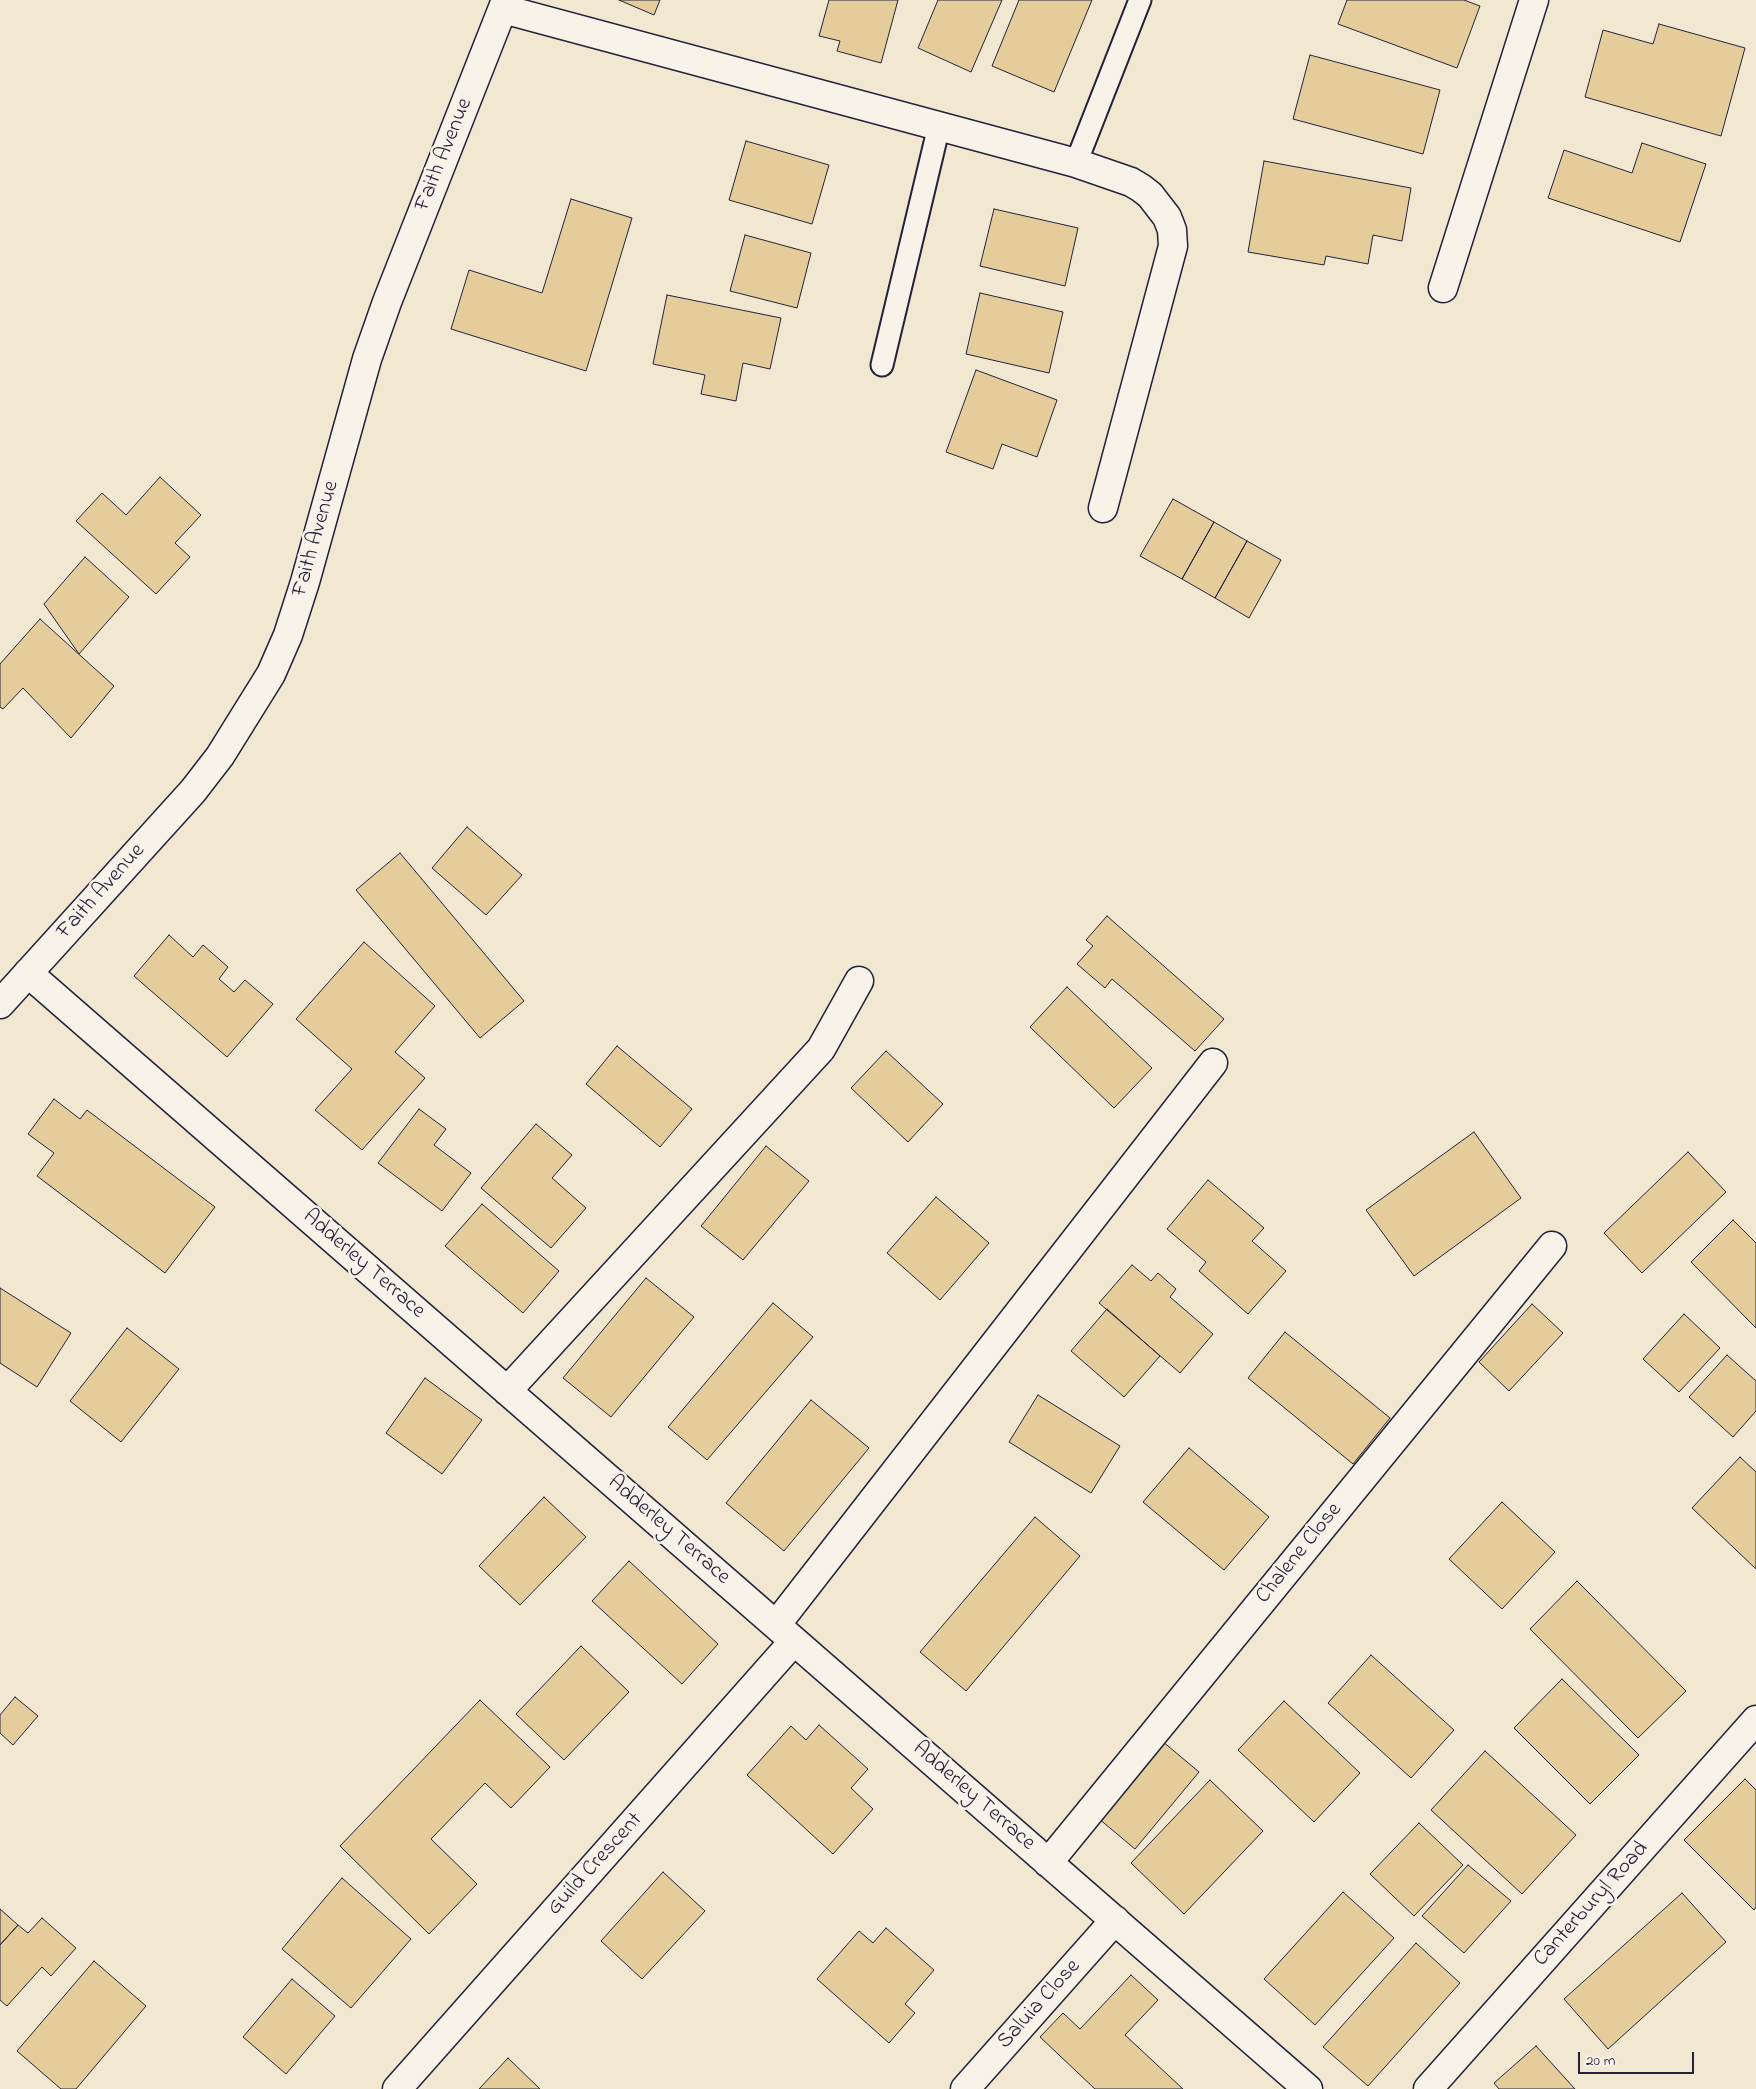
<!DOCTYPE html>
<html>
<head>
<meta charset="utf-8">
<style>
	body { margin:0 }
	#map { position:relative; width:1756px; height:2089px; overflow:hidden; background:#f2e8d1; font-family:"Indie Flower",sans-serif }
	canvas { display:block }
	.scale { position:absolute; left:1578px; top:2052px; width:116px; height:22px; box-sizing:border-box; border:2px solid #22223b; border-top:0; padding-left:6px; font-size:15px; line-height:18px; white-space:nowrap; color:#22223b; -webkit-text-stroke:4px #f7f3e8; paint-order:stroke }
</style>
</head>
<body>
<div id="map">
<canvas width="1756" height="2089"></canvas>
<div class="scale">20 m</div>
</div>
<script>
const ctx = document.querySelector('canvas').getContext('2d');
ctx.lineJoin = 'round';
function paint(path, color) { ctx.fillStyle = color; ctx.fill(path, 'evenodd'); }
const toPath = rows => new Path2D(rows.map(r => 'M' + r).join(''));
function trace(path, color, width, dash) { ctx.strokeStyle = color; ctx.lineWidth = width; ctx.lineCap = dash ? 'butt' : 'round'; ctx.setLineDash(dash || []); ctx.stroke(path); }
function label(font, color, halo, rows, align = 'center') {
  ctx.font = font + ' "Indie Flower",sans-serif'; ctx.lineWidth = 5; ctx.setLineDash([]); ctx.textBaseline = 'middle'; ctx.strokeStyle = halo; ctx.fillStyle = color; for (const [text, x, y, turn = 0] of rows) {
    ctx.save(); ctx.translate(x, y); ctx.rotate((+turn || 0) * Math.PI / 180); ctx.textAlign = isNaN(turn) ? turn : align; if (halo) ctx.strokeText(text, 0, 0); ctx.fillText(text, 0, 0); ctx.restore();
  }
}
const building = toPath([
	[619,0,660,0,654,15,619,0],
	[829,0,898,0,881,63,837,51,840,41,819,36,829,0],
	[938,0,1002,0,971,72,918,48,938,0],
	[1019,0,1092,0,1054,92,992,66,1019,0],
	[1347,0,1464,0,1480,6,1457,68,1338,24,1347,0],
	[1659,24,1745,48,1721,136,1585,97,1603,30,1653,44,1659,24],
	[1310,55,1440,90,1423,154,1293,119,1310,55],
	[746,141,829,165,812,224,729,200,746,141],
	[1642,143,1706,164,1680,242,1548,198,1564,150,1632,173,1642,143],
	[1264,161,1411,188,1402,241,1373,235,1368,264,1326,256,1324,265,1248,252,1264,161],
	[571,199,632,218,586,371,451,329,469,270,542,293,571,199],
	[994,209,1078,228,1065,286,980,266,994,209],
	[745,235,811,253,797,308,730,291,745,235],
	[980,293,1063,312,1049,373,966,354,980,293],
	[667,295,781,318,770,369,743,363,736,401,701,394,705,375,653,364,667,295],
	[976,370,1057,400,1037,457,1002,444,993,469,946,452,976,370],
	[160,477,201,515,175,543,190,557,156,594,76,521,102,493,126,515,160,477],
	[1173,499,1214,522,1182,579,1140,556,1173,499],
	[1214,522,1247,541,1215,598,1182,579,1214,522],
	[1247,541,1281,560,1249,618,1215,598,1247,541],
	[85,557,129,597,79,654,44,604,85,557],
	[40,619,114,686,71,738,23,688,3,709,0,707,0,664,40,619],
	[467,827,522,875,486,915,432,868,467,827],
	[400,853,524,1001,480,1038,356,890,400,853],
	[1107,916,1224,1019,1195,1051,1112,979,1105,988,1077,964,1093,946,1086,940,1107,916],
	[169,935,193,957,203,945,228,967,219,979,234,992,245,980,273,1004,227,1057,134,976,169,935],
	[364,942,435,1006,395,1052,425,1078,362,1150,315,1110,352,1069,296,1019,364,942],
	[1067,987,1152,1068,1114,1108,1030,1027,1067,987],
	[617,1046,692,1109,660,1147,586,1084,617,1046],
	[886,1051,943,1104,908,1142,851,1088,886,1051],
	[54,1099,80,1119,87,1110,215,1207,165,1273,37,1176,54,1153,28,1134,54,1099],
	[419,1109,446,1129,434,1145,471,1173,442,1211,378,1163,419,1109],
	[536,1124,572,1155,552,1178,586,1208,551,1248,481,1188,536,1124],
	[1474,1132,1521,1198,1414,1276,1366,1210,1474,1132],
	[766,1146,809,1181,743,1260,701,1226,766,1146],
	[1688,1152,1726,1192,1642,1273,1604,1233,1688,1152],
	[1208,1180,1264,1228,1252,1241,1286,1271,1248,1314,1199,1271,1206,1262,1167,1229,1208,1180],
	[936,1197,989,1243,940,1300,887,1253,936,1197],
	[482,1204,559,1271,523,1313,445,1246,482,1204],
	[1733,1220,1756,1243,1756,1328,1691,1262,1733,1220],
	[1132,1265,1151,1281,1158,1273,1176,1289,1170,1297,1213,1334,1180,1373,1099,1303,1132,1265],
	[646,1278,694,1317,611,1417,563,1378,646,1278],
	[0,1288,71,1333,37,1387,0,1363,0,1288],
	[773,1303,813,1337,707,1460,668,1427,773,1303],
	[1532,1304,1563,1333,1509,1391,1479,1362,1532,1304],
	[1107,1309,1160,1356,1124,1397,1071,1351,1107,1309],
	[1684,1314,1720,1348,1679,1392,1643,1359,1684,1314],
	[127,1328,179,1369,121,1442,70,1401,127,1328],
	[1285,1332,1390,1418,1353,1464,1248,1378,1285,1332],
	[1727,1355,1756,1381,1756,1411,1733,1437,1689,1397,1727,1355],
	[425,1378,482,1420,442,1474,386,1433,425,1378],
	[1038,1395,1120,1446,1091,1493,1009,1442,1038,1395],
	[811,1400,869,1448,784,1551,726,1503,811,1400],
	[1189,1448,1269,1517,1224,1570,1143,1502,1189,1448],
	[1740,1457,1756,1472,1756,1569,1692,1508,1740,1457],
	[544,1497,586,1537,520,1605,479,1566,544,1497],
	[1502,1502,1555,1552,1502,1609,1449,1559,1502,1502],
	[1035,1517,1080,1556,966,1691,920,1652,1035,1517],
	[629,1561,718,1644,682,1684,592,1601,629,1561],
	[1577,1581,1686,1691,1638,1738,1530,1629,1577,1581],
	[581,1646,629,1692,564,1760,516,1714,581,1646],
	[1371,1655,1454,1730,1411,1778,1328,1703,1371,1655],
	[1562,1679,1639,1755,1590,1804,1514,1728,1562,1679],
	[15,1697,38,1716,13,1745,0,1733,0,1715,15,1697],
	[480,1700,550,1767,511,1808,485,1783,431,1839,477,1884,429,1934,340,1846,480,1700],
	[1284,1701,1360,1773,1314,1822,1238,1750,1284,1701],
	[819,1725,868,1769,851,1788,873,1809,833,1854,747,1775,791,1726,806,1740,819,1725],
	[1162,1741,1199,1772,1135,1849,1098,1818,1162,1741],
	[1485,1751,1576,1835,1522,1894,1431,1810,1485,1751],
	[1745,1779,1756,1790,1756,1907,1754,1910,1684,1840,1745,1779],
	[1210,1780,1263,1831,1184,1914,1131,1863,1210,1780],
	[1419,1823,1463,1865,1414,1916,1370,1874,1419,1823],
	[1468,1865,1511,1901,1464,1953,1422,1916,1468,1865],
	[663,1872,705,1911,642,1979,601,1941,663,1872],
	[342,1878,411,1939,351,2008,282,1949,342,1878],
	[1343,1892,1394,1938,1315,2025,1264,1979,1343,1892],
	[1682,1893,1726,1942,1608,2049,1564,1999,1682,1893],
	[0,1909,18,1925,0,1945,0,1909],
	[42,1918,76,1948,51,1976,42,1967,7,2006,0,2000,0,1945,18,1925,28,1933,42,1918],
	[886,1928,934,1970,905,2004,915,2013,889,2043,817,1979,859,1931,873,1943,886,1928],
	[1416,1943,1460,1983,1368,2086,1323,2047,1416,1943],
	[94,1961,146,2006,76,2089,61,2089,17,2051,94,1961],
	[1131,1975,1158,2000,1125,2035,1183,2089,1095,2089,1040,2037,1063,2013,1080,2029,1131,1975],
	[292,1979,335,2016,286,2074,243,2037,292,1979],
	[1536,2046,1575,2089,1499,2089,1494,2083,1536,2046],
	[508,2058,540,2089,479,2089,508,2058]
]);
const service = toPath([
	[1076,163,1140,0],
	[882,365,939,126]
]);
const minor = toPath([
	[503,9,1076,163,1131,182,1141,188,1150,195,1167,217,1172,230,1173,246,1103,508],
	[1443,288,1534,0],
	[28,973,1308,2089],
	[507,1391,821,1049,859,981],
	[776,1625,1213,1063],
	[1048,1863,1552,1246],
	[397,2089,794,1641],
	[965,2089,1115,1920],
	[1428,2089,1756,1720]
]);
const tertiary = toPath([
	[0,1004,193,791,220,756,271,674,288,635,305,582,367,359,387,302,506,0]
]);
const streetNames = [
	["Faith Avenue",445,155,-68],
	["Faith Avenue",317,539,-74],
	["Faith Avenue",102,892,-48],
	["Adderley Terrace",363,1265,41],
	["Adderley Terrace",668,1531,41],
	["Chalene Close",1300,1554,-51],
	["Adderley Terrace",973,1797,41],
	["Guild Crescent",596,1865,-48],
	["Canterburyl Road",1592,1905,-48],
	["Saluia Close",1040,2005,-48]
];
paint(building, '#e5cd9b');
trace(building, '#22223b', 1);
trace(service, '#22223b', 25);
trace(minor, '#22223b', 31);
trace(tertiary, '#22223b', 31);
trace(service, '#f7f3e8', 21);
trace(minor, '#f7f3e8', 28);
trace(tertiary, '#f7f3e8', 28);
label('22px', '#22223b', '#f7f3e8', streetNames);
</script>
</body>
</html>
